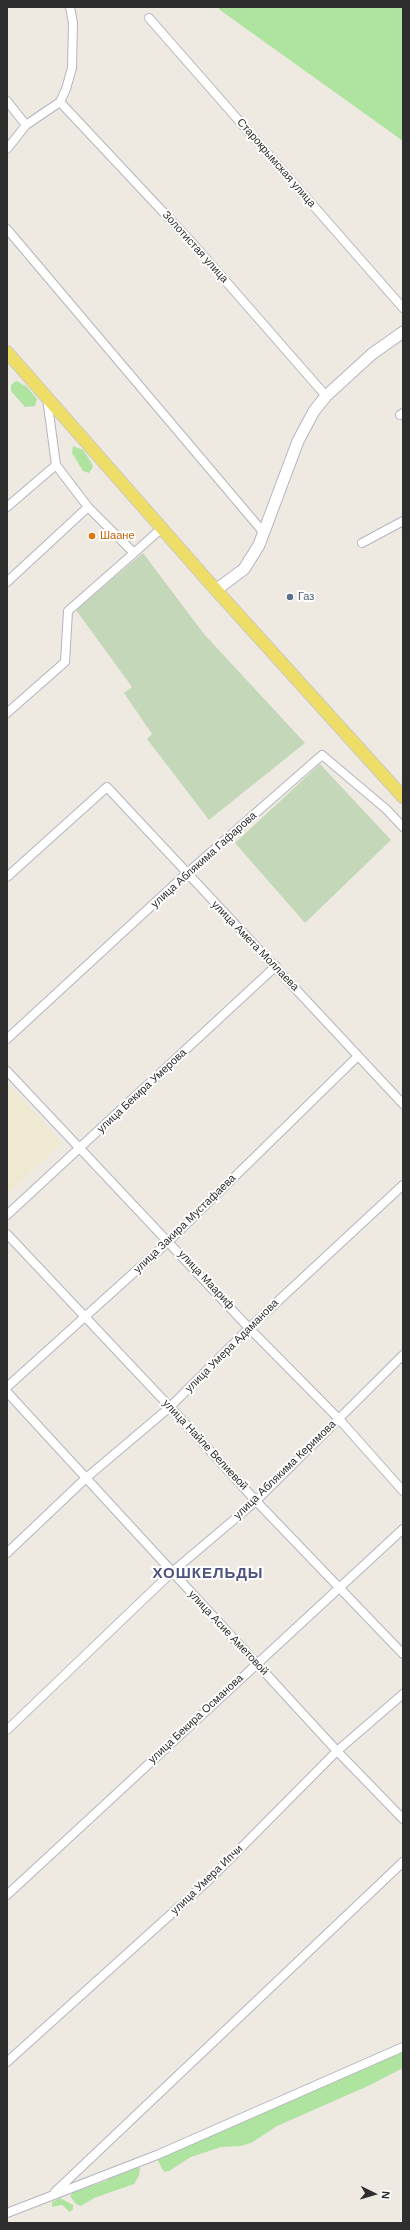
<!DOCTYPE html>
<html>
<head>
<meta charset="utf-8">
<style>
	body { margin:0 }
	#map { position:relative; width:410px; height:2230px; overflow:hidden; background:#eeeae1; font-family:Helvetica,sans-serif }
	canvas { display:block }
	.frame { position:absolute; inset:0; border:8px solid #2e2e2e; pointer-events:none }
	.north { position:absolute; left:354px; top:2174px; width:40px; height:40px; -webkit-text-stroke:3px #fff; paint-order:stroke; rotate:95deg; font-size:11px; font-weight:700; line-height:16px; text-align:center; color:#2e2e2e }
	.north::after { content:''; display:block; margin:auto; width:14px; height:18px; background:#2e2e2e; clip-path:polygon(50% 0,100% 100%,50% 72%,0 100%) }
</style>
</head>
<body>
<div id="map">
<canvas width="410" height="2230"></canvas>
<div class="frame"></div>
<div class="north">N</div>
</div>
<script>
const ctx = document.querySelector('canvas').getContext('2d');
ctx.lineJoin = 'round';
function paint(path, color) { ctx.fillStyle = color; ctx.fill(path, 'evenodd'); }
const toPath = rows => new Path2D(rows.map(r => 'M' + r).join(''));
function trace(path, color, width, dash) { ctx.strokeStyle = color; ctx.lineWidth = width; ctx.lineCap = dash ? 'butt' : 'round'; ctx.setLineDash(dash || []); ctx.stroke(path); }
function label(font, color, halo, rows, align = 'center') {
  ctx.font = font + ' Helvetica,sans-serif'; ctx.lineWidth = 4; ctx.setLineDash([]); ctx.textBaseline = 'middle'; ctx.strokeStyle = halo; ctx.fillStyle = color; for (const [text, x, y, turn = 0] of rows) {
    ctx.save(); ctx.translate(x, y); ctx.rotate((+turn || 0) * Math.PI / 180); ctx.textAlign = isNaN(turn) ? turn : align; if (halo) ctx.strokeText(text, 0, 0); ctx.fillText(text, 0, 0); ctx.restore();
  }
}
const education = toPath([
	[7,1083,62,1143,7,1194]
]);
const green = toPath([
	[218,7,403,7,403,141,220,10],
	[16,381,26,386,37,399,35,406,25,407,11,391,11,385],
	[73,446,83,450,91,462,93,467,89,473,83,471,72,453],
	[403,2052,403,2068,368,2086,277,2126,251,2143,241,2146,221,2147,191,2157,169,2171,164,2172,157,2159],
	[137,2165,140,2169,139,2176,134,2184,94,2198,81,2206,76,2204,70,2196,73,2192,106,2181,118,2173],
	[60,2198,73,2205,73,2209,70,2212,62,2205,52,2207,52,2202]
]);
const cemetery = toPath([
	[143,553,204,634,305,743,209,820,147,739,152,734,124,693,132,687,76,610],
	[320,764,391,840,305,923,235,843]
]);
const street = toPath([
	[149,18,403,308],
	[7,101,26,125],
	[60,102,195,246,326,396],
	[7,149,26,125,60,102,66,89,72,68,73,23,70,7],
	[7,229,264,533],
	[47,398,56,465,88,507,134,553,163,527],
	[400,415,403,413],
	[7,507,56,465],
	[362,543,403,521],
	[7,582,88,507],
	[7,713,65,662,68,611,134,553],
	[7,877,107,787,403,1104],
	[7,1039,186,874,322,755,386,809,403,827],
	[7,1071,249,1328,339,1419,403,1491],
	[7,1215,276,966],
	[7,1234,170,1407,256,1501,403,1654],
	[7,1387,169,1241,358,1056],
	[7,1392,337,1751,403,1819],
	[7,1553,86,1478,170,1407,249,1328,403,1185],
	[7,1730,172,1572,256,1501,403,1355],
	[7,1895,403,1529],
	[7,2062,211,1878,337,1751,403,1694],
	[55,2192,403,1862],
	[7,2213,157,2155,403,2047]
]);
const secondary = toPath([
	[216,590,244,569,259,545,298,441,314,411,326,396,372,354,403,332]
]);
const primary = toPath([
	[7,352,216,590,403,797]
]);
const markers = [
	[92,536,4,"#e8710a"],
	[290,597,4,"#5c6f8a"]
];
const streetNames = [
	["Старокрымская улица",276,163,49],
	["Золотистая улица",195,247,48],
	["улица Аблякима Гафарова",204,860,-42],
	["улица Амета Моллаева",255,946,46],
	["улица Бекира Умерова",142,1091,-43],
	["улица Закира Мустафаева",185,1224,-44],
	["улица Маариф",206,1280,47],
	["улица Умера Адаманова",232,1346,-45],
	["улица Найле Велиевой",205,1445,47],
	["улица Аблякима Керимова",285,1470,-44],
	["улица Асие Аметовой",228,1633,47],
	["улица Бекира Османова",196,1719,-43],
	["улица Умера Ипчи",207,1880,-44]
];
const foodNames = [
	["Шаане",100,536]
];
const serviceNames = [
	["Газ",298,597]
];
const districtNames = [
	["ХОШКЕЛЬДЫ",208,1574]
];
paint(education, '#efe9d2');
paint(green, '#afe3a0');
paint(cemetery, '#c4d8b9');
trace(street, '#b4b5c0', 10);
trace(secondary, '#b4b5c0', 13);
trace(primary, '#c9c9c9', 14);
trace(street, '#fff', 8);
trace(secondary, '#fff', 11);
trace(primary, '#eedd67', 12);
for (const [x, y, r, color] of markers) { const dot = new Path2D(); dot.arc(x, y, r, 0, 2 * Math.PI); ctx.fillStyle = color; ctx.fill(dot); trace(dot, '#fff', 1.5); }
label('11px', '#2e2e2e', '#fff', streetNames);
label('11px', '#c56008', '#fff', foodNames, 'left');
label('11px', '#4e5e75', '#fff', serviceNames, 'left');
ctx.letterSpacing = '1px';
label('bold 15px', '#4e527e', '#fff', districtNames);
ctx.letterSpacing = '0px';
</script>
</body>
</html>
